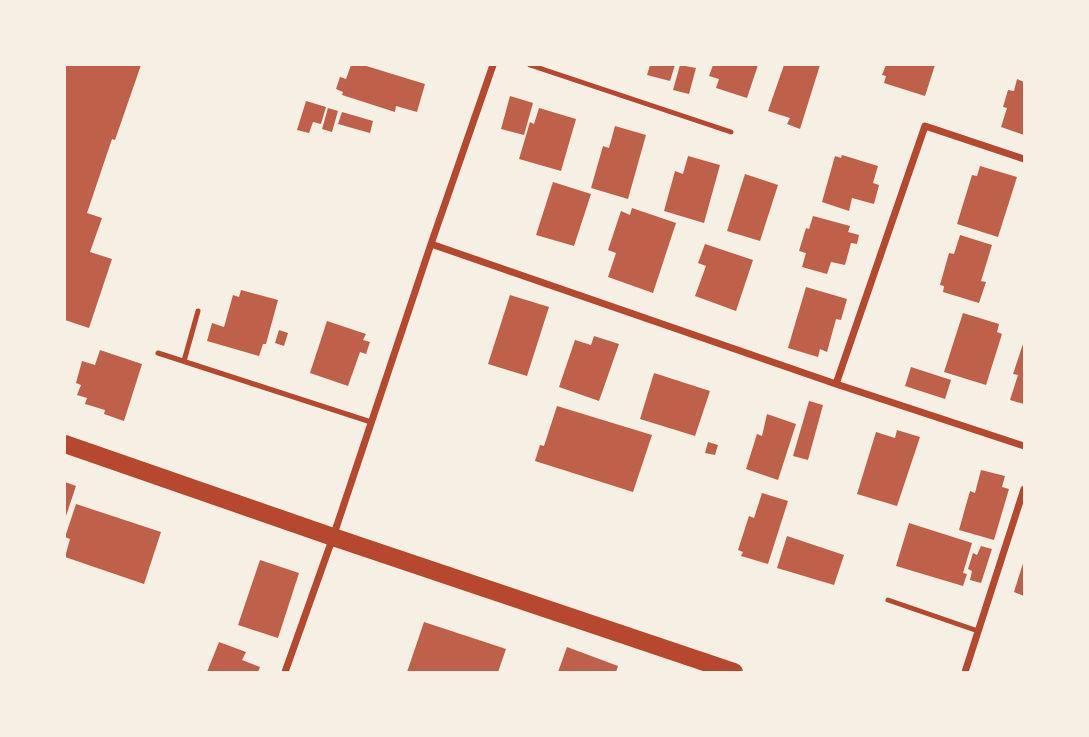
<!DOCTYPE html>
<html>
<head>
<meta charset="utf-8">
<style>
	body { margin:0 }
	#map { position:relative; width:1089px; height:737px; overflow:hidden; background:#f6efe4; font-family:Spectral,serif }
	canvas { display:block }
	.frame { position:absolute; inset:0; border:66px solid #f6efe4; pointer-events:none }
</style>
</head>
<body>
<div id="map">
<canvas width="1089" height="737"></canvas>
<div class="frame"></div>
</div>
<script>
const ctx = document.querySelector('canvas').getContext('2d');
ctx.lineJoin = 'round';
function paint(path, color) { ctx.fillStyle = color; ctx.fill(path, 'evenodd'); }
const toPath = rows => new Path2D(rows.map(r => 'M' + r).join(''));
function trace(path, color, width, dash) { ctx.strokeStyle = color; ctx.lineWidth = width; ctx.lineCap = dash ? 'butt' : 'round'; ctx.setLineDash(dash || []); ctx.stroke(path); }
const building = toPath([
	[65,65,141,65,115,140,112,139,87,213,102,218,90,252,112,259,89,328,65,320],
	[351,65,363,65,425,84,417,112,396,106,395,112,342,95,343,92,336,89,340,77,346,79],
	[650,65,675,65,670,81,647,75],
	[680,65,696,68,689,94,673,90],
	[713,65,758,65,747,98,716,88,719,79,709,76],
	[784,65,820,65,800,129,787,124,790,118,768,111],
	[886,65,935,65,925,96,884,83,886,76,882,75],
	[1017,79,1024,82,1024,135,1001,127,1007,108,1003,107,1008,90,1014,91],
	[510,96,533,103,524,135,501,129],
	[306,101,326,107,321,124,313,122,309,133,297,130],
	[328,108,338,111,332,132,322,129],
	[539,108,576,119,561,171,519,159,530,122,534,124],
	[342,112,373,121,370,133,338,124],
	[615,126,646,135,628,199,591,188,603,146,609,148],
	[842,155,878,166,873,183,879,185,874,204,852,198,849,211,822,202,835,156,841,158],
	[688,156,720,165,704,223,664,211,675,171,683,174],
	[980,166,1017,177,998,237,957,224,972,175,977,176],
	[745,174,778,185,760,241,727,231],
	[553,182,591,194,574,246,536,235],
	[632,208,676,223,653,293,608,277,616,253,608,250,621,211,630,215],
	[813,216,850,226,848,232,859,235,857,244,851,243,845,265,831,262,827,274,802,267,806,253,799,251,806,228,809,229],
	[960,235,992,245,981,281,986,282,979,303,943,292,944,286,940,285,949,253,954,254],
	[705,244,753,260,736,311,695,296,706,266,698,263],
	[806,287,847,299,841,320,836,319,827,352,820,349,818,357,788,348],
	[241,290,278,300,266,344,263,344,259,356,207,341,212,323,224,327,233,295,239,297],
	[510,295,549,307,527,376,488,364],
	[963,313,999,324,997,332,1002,334,986,385,944,372],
	[327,321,366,334,363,340,370,342,366,354,360,352,348,386,310,373],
	[279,330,288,333,284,346,275,343],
	[594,336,619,344,599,401,559,387,575,340,591,345],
	[1024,341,1024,404,1010,400,1018,375,1013,374],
	[100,350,142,364,124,421,104,414,105,410,85,404,87,398,77,395,81,385,76,383,82,361,95,365],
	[911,367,951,380,945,399,905,386],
	[654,373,710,391,695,436,640,419],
	[809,401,823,405,808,460,793,456],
	[557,406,652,435,633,492,535,461,540,445,544,446],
	[767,414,796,424,778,480,746,469,757,434,762,436],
	[897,430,920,437,897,506,857,494,876,432,895,438],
	[708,442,718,445,715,455,705,453],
	[981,470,1005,476,1002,487,1009,489,994,540,959,530,970,491,975,493],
	[65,482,76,486,65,519],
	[762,493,788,501,768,564,741,556,743,552,738,550,749,516,754,518],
	[76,504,161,532,144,584,65,557,70,539,65,537],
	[909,523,972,543,963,573,967,574,963,586,896,566],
	[787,536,844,555,834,585,777,568],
	[981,546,992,549,981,583,970,580,972,571,968,569,973,553,977,555],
	[260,560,299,573,278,638,238,625],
	[1024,560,1024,596,1014,592],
	[424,622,506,649,498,672,407,672],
	[219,642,246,652,242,660,260,667,258,672,207,672],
	[567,647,618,666,616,672,558,672]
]);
const service = toPath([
	[530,65,731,132],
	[158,353,371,422],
	[184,361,198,311],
	[888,600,978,631]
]);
const minor = toPath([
	[431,244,836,384,1024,446],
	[836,384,925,126,1024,159],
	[285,672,333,537,431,244,493,65],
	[965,672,1024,489]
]);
const primary = toPath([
	[65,444,333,537,734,672]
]);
paint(building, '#bf614a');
trace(service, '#b5482f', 5);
trace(minor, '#b5482f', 7);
trace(primary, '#b5482f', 18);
</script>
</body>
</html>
